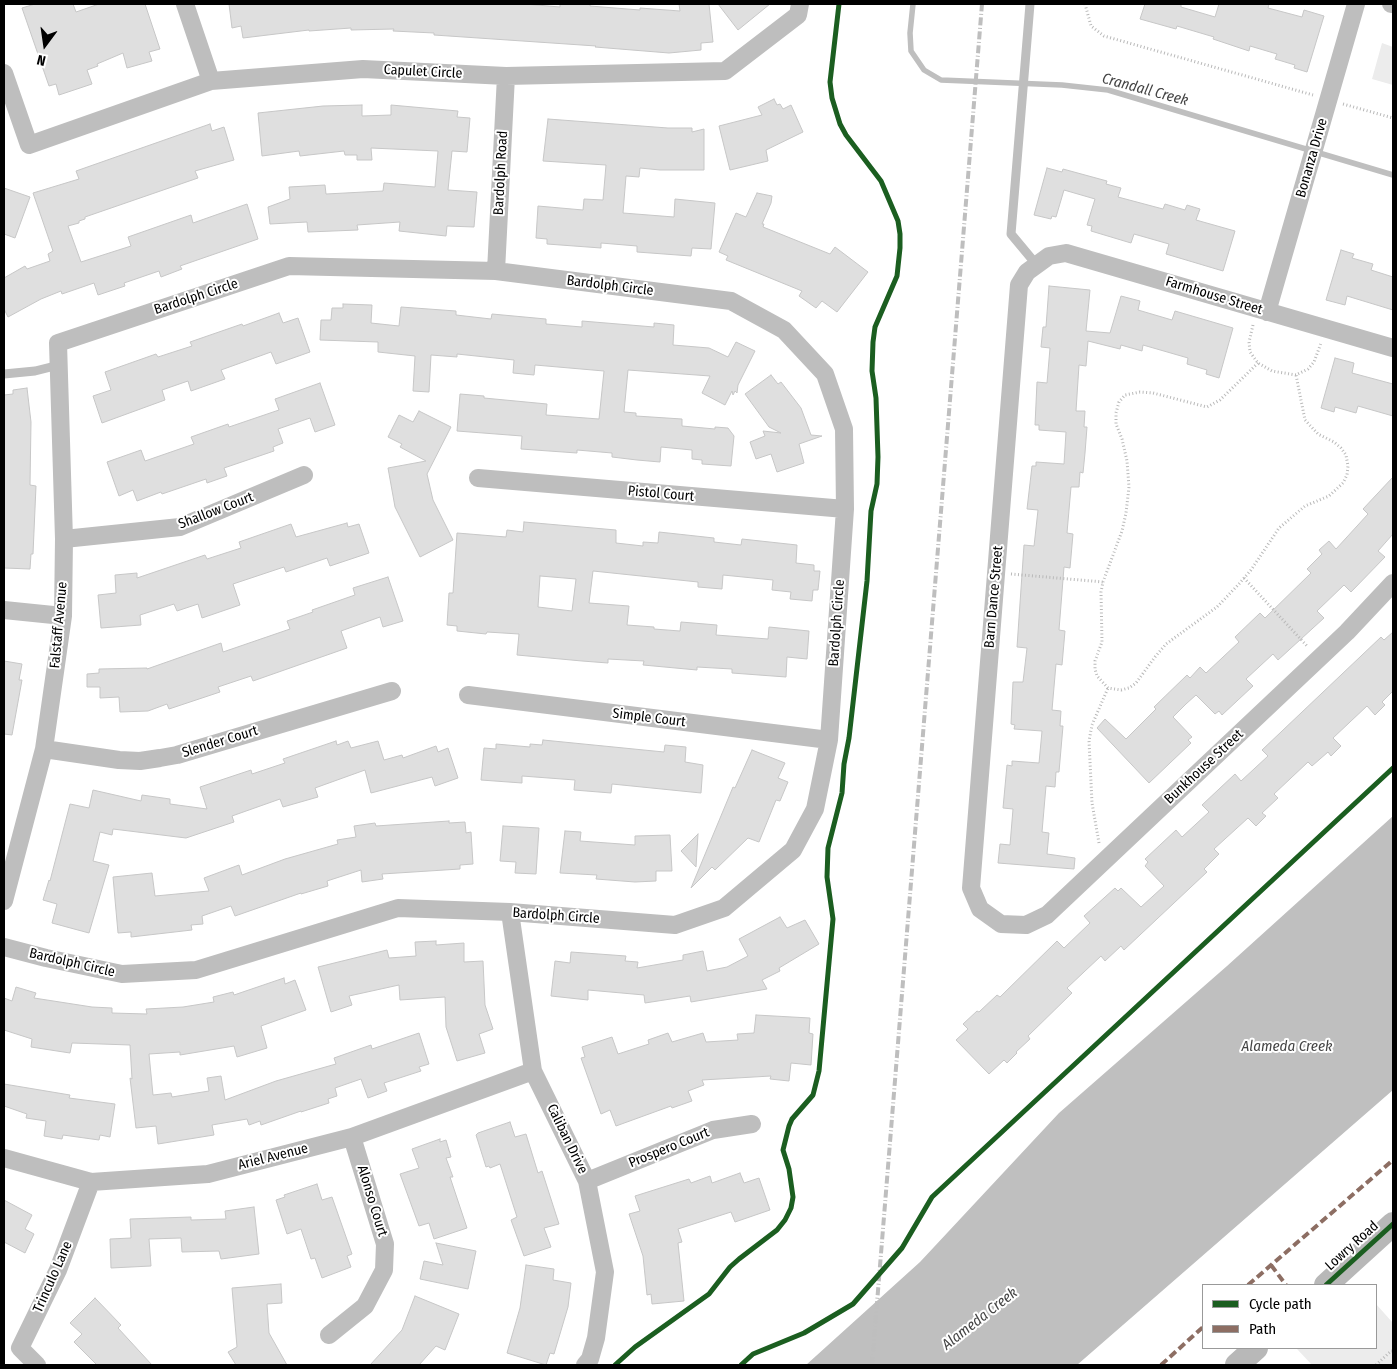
<!DOCTYPE html>
<html>
<head>
<meta charset="utf-8">
<style>
	body { margin:0 }
	#map { position:relative; width:1397px; height:1369px; overflow:hidden; background:#fff; font-family:"Fira Sans Condensed",sans-serif }
	canvas { display:block }
	.frame { position:absolute; inset:0; border:5px solid #000; pointer-events:none }
	.legend { position:absolute; left:1202px; top:1284px; width:175px; height:65px; box-sizing:border-box; background:#fff; border:1px solid #999; margin:0; padding:6px 9px; list-style:none; font-size:15px; color:#000 }
	.legend li { display:flex; align-items:center; gap:10px; height:25px }
	.legend b { width:25px; border:1px solid #999 }
	.north { position:absolute; left:20px; top:20px; width:50px; height:50px; -webkit-text-stroke:4px #fff; paint-order:stroke; rotate:194deg; font-size:14px; font-weight:700; line-height:20px; text-align:center; color:#000 }
	.north::after { content:''; display:block; margin:auto; width:18px; height:22px; background:#000; clip-path:polygon(50% 0,100% 100%,50% 72%,0 100%) }
</style>
</head>
<body>
<div id="map">
<canvas width="1397" height="1369"></canvas>
<div class="frame"></div>
<ul class="legend">
<li><b style="height:6px;background:#1b5e20"></b>Cycle path</li>
<li><b style="height:6px;background:#8d6e63"></b>Path</li>
</ul>
<div class="north">N</div>
</div>
<script>
const ctx = document.querySelector('canvas').getContext('2d');
ctx.lineJoin = 'round';
function paint(path, color) { ctx.fillStyle = color; ctx.fill(path, 'evenodd'); }
const toPath = rows => new Path2D(rows.map(r => 'M' + r).join(''));
function trace(path, color, width, dash) { ctx.strokeStyle = color; ctx.lineWidth = width; ctx.lineCap = dash ? 'butt' : 'round'; ctx.setLineDash(dash || []); ctx.stroke(path); }
function label(font, color, halo, rows, align = 'center') {
  ctx.font = font + ' "Fira Sans Condensed",sans-serif'; ctx.lineWidth = 4; ctx.setLineDash([]); ctx.textBaseline = 'middle'; ctx.strokeStyle = halo; ctx.fillStyle = color; for (const [text, x, y, turn = 0] of rows) {
    ctx.save(); ctx.translate(x, y); ctx.rotate((+turn || 0) * Math.PI / 180); ctx.textAlign = isNaN(turn) ? turn : align; if (halo) ctx.strokeText(text, 0, 0); ctx.fillText(text, 0, 0); ctx.restore();
  }
}
const green = toPath([
	[1382,43,1393,47,1393,85,1372,79],
	[1376,1304,1393,1323,1393,1365,1312,1365,1297,1349,1376,1348]
]);
const water = toPath([
	[1393,816,1393,1090,1077,1365,806,1365,920,1262,1059,1113,1227,966]
]);
const stream = toPath([
	[913,4,910,33,911,51,924,70,941,80,1062,85,1108,90,1393,175]
]);
const building = toPath([
	[35,4,73,4,76,12,99,4,145,4,160,49,149,52,152,61,127,68,123,53,97,64,98,66,87,70,92,84,59,95,56,84,49,86,22,8,35,4],
	[229,4,525,4,560,7,560,4,590,4,590,6,640,10,640,8,680,11,679,4,709,4,713,42,701,43,701,50,669,53,595,47,596,46,434,35,434,33,393,31,394,29,351,30,351,28,309,31,309,30,243,38,241,26,232,28,229,4],
	[718,4,770,4,738,30,718,4],
	[1145,4,1181,4,1181,7,1215,17,1219,4,1269,4,1268,8,1302,17,1304,10,1324,16,1307,72,1294,68,1295,65,1275,59,1277,54,1250,46,1249,51,1213,39,1214,37,1177,26,1176,29,1140,19,1145,4],
	[774,99,777,105,780,104,783,109,791,105,803,132,766,150,768,161,730,170,719,126,762,115,758,107,774,99],
	[362,105,362,116,391,115,391,105,458,111,457,117,470,118,467,152,452,151,448,190,477,192,474,227,447,226,446,236,399,231,400,222,357,225,358,230,308,232,307,222,270,224,268,207,290,199,289,187,325,185,326,194,383,191,384,183,435,187,438,151,371,148,372,160,357,160,357,155,345,155,344,151,300,156,299,151,262,156,258,113,323,106,362,105],
	[548,119,668,128,692,128,692,132,704,129,704,170,660,170,640,168,639,177,626,176,623,213,674,217,675,199,715,203,711,249,692,248,691,256,637,252,637,246,601,243,601,248,547,244,547,239,536,238,538,206,583,210,584,199,603,200,606,165,543,161,548,119],
	[210,124,212,131,224,127,234,160,195,171,198,178,85,217,85,219,79,221,79,223,68,226,81,262,131,246,128,237,191,215,193,223,247,204,258,239,180,266,182,269,161,277,159,271,124,283,125,286,98,295,94,283,62,294,61,291,41,299,8,317,4,309,4,278,25,266,27,269,50,261,48,254,53,251,33,193,79,179,76,171,210,124],
	[1047,168,1062,172,1063,169,1107,181,1106,184,1121,188,1118,197,1163,209,1165,204,1185,210,1187,205,1200,209,1196,220,1235,231,1223,271,1166,254,1169,244,1134,234,1131,243,1091,231,1092,226,1087,225,1095,199,1064,190,1056,217,1052,216,1051,219,1034,215,1047,168],
	[4,188,30,197,15,238,4,234,4,188],
	[757,193,772,196,771,203,762,224,764,224,763,227,830,254,835,247,868,272,837,312,822,301,816,308,799,296,802,291,726,260,728,256,719,252,736,213,746,217,757,193],
	[1341,250,1354,254,1352,258,1373,264,1371,270,1393,277,1393,310,1347,296,1345,305,1326,300,1341,250],
	[1049,286,1090,290,1086,331,1110,333,1121,296,1140,301,1138,310,1172,320,1175,311,1233,328,1219,378,1206,374,1207,370,1187,364,1188,358,1143,345,1142,351,1121,345,1120,349,1088,341,1086,366,1079,365,1076,411,1085,411,1084,427,1087,427,1085,453,1083,473,1080,472,1079,487,1071,487,1067,533,1073,534,1070,568,1064,567,1059,630,1065,631,1062,665,1056,664,1052,710,1061,711,1060,726,1063,726,1059,772,1056,772,1055,787,1046,786,1042,832,1049,833,1047,854,1075,858,1074,869,998,863,1000,844,1010,845,1013,809,1003,808,1007,765,1012,766,1012,761,1039,763,1042,731,1014,729,1015,725,1011,724,1013,682,1023,682,1027,648,1017,647,1024,545,1034,546,1038,510,1027,509,1032,466,1036,466,1036,462,1064,464,1066,432,1039,430,1039,425,1035,425,1037,382,1047,383,1050,348,1041,347,1043,327,1046,327,1049,286],
	[343,304,372,305,371,323,399,326,401,307,456,311,456,315,491,319,492,314,546,319,546,324,582,327,582,321,654,327,654,323,674,325,673,345,709,348,728,357,736,342,755,351,738,385,737,393,735,391,733,395,732,391,725,405,702,393,710,376,628,370,624,412,636,413,636,416,682,419,682,426,715,429,715,427,728,428,734,436,731,466,702,464,702,460,692,459,692,450,661,447,660,462,637,460,612,457,612,453,577,450,577,453,521,449,522,436,457,431,460,394,484,396,484,398,547,404,546,415,599,419,604,371,535,365,534,375,513,373,514,360,457,354,457,357,431,355,429,392,413,391,415,356,378,352,378,342,320,340,321,320,331,320,332,308,343,308,343,304],
	[279,313,283,323,298,318,310,352,276,364,271,352,221,370,225,379,191,391,188,381,162,390,165,400,102,423,93,396,111,390,105,372,156,354,158,357,192,346,190,342,242,324,243,326,279,313],
	[1335,358,1354,363,1352,373,1393,384,1393,416,1358,406,1356,413,1335,407,1334,412,1321,408,1335,358],
	[771,375,778,384,781,382,801,408,811,435,822,436,799,444,804,463,777,472,771,454,756,459,750,442,765,436,763,431,781,433,769,427,745,394,771,375],
	[320,383,335,425,315,432,310,418,278,429,283,443,273,447,274,451,224,468,227,476,207,483,206,479,162,494,161,492,137,501,133,490,119,496,107,462,141,450,145,461,194,444,191,437,228,424,229,427,279,410,275,399,320,383],
	[27,388,31,422,30,485,36,486,33,554,31,554,30,569,4,568,4,395,13,394,13,390,27,388],
	[419,411,451,427,427,474,433,500,453,540,420,557,395,507,388,468,426,461,400,447,402,444,388,437,399,415,413,422,419,411],
	[1393,477,1393,534,1378,551,1385,557,1351,592,1344,585,1317,611,1324,618,1278,660,1273,654,1246,679,1253,686,1222,715,1219,711,1215,714,1196,695,1186,704,1173,717,1192,737,1188,740,1191,743,1149,783,1097,728,1105,719,1126,739,1156,709,1154,707,1187,675,1190,678,1200,667,1206,673,1239,642,1235,637,1260,613,1265,618,1311,573,1307,569,1322,554,1319,550,1329,541,1336,549,1368,514,1363,509,1393,477],
	[524,522,616,530,616,543,643,546,643,542,658,543,659,532,714,538,714,542,741,545,742,539,797,545,796,563,814,565,814,571,820,571,818,590,813,590,812,601,790,599,791,592,772,590,773,580,723,575,722,589,698,587,698,582,593,571,589,603,629,606,627,625,654,627,654,629,680,631,681,622,717,625,716,635,768,639,769,627,809,631,807,659,787,657,786,677,732,673,732,669,697,667,697,670,643,665,644,661,608,659,608,663,582,661,517,655,519,634,487,632,486,634,457,631,457,626,447,625,449,593,453,593,457,533,506,537,507,530,523,532,524,522],
	[540,576,576,579,572,611,538,607,540,576],
	[347,523,348,527,359,524,369,553,330,566,327,558,286,572,284,567,233,584,240,605,202,618,198,604,177,611,174,604,140,615,141,625,101,628,98,595,116,593,115,575,137,573,137,578,205,555,207,559,241,548,239,542,291,524,296,537,347,523],
	[388,577,403,621,383,627,380,617,341,631,347,648,253,681,251,676,218,687,220,692,169,709,167,704,148,711,120,712,119,697,100,698,100,687,87,687,87,674,99,673,99,669,147,668,147,669,221,643,223,652,290,629,287,621,313,612,312,610,355,595,353,588,388,577],
	[1393,632,1393,691,1382,702,1385,705,1375,715,1367,706,1333,738,1341,746,1331,756,1328,752,1312,766,1308,762,1274,794,1278,798,1262,813,1266,816,1256,826,1248,818,1214,849,1219,854,1204,869,1207,872,1124,950,1121,946,1105,961,1101,956,1067,988,1072,993,1028,1036,1030,1039,1016,1052,1017,1053,1007,1063,1004,1060,989,1074,956,1040,968,1029,963,1024,977,1011,979,1012,997,995,1000,997,1057,941,1064,948,1090,923,1084,916,1115,888,1118,891,1121,888,1141,907,1164,886,1145,866,1148,862,1145,859,1176,830,1182,837,1209,812,1202,805,1235,774,1241,781,1268,756,1262,750,1381,637,1384,640,1393,632],
	[4,661,22,664,19,680,22,680,12,735,4,734,4,661],
	[543,740,664,752,665,745,686,747,685,762,703,765,701,793,612,784,611,793,574,790,575,780,522,776,522,783,481,780,484,748,496,749,496,744,530,747,530,744,542,745,543,740],
	[336,741,337,745,348,741,351,748,378,741,384,760,402,755,403,758,436,746,438,752,448,748,458,778,435,786,432,777,371,793,365,770,315,788,318,797,283,807,280,799,232,816,234,822,186,838,113,829,112,835,100,832,93,861,109,865,89,933,52,923,57,904,43,900,49,880,50,881,70,804,89,808,93,790,141,801,142,795,170,799,170,804,207,809,200,787,251,770,252,774,285,763,283,759,336,741],
	[752,750,785,763,778,778,788,782,780,801,776,800,759,842,748,838,715,870,712,867,691,888,733,787,735,788,752,750],
	[449,821,449,823,465,822,466,833,471,832,473,864,460,865,460,869,382,874,383,879,362,882,361,870,327,881,328,886,301,894,301,893,235,916,231,906,202,916,203,924,191,925,192,930,131,937,131,932,118,933,113,877,152,873,155,896,209,891,204,878,239,865,242,875,285,859,338,844,337,840,356,837,354,826,375,823,376,826,449,821],
	[503,826,539,828,536,874,515,873,516,862,500,861,503,826],
	[565,831,581,832,580,841,635,845,635,836,670,835,672,871,656,871,656,881,635,882,596,879,597,875,560,873,565,831],
	[698,834,696,867,681,851,698,834],
	[780,917,787,928,805,920,819,944,779,968,780,971,762,980,767,989,691,1002,690,996,645,1003,644,995,588,990,588,1000,551,996,555,961,570,963,571,952,626,956,625,961,638,962,637,968,683,960,683,955,703,951,707,971,727,967,748,956,739,939,780,917],
	[436,941,436,945,464,943,464,962,483,961,485,1005,493,1029,479,1034,485,1053,457,1061,446,1027,445,997,400,1000,399,985,349,996,352,1005,331,1012,318,967,387,950,389,958,416,956,415,942,436,941],
	[284,978,285,984,295,980,306,1010,261,1026,267,1048,237,1057,234,1046,180,1055,180,1052,149,1054,153,1095,171,1093,172,1097,209,1091,207,1078,221,1076,225,1100,276,1081,336,1064,334,1058,371,1045,372,1049,419,1033,429,1064,419,1067,421,1071,384,1083,387,1091,368,1098,361,1079,335,1088,337,1096,328,1099,329,1103,301,1112,301,1111,261,1125,260,1121,249,1125,247,1119,212,1125,214,1135,158,1144,156,1126,136,1128,130,1078,132,1079,130,1045,72,1043,70,1053,31,1047,32,1039,4,1030,4,998,12,1001,16,987,36,993,34,998,92,1007,112,1008,112,1013,147,1014,146,1009,183,1007,214,1002,213,997,233,992,234,995,284,978],
	[756,1015,810,1018,809,1033,813,1034,811,1065,791,1063,789,1081,770,1079,771,1076,702,1080,704,1085,688,1091,692,1101,672,1108,671,1106,616,1126,610,1110,601,1114,581,1058,585,1057,582,1047,612,1037,618,1054,649,1044,648,1040,668,1033,672,1042,703,1033,706,1042,738,1040,737,1034,754,1033,756,1015],
	[4,1084,70,1095,69,1098,115,1104,110,1137,100,1135,99,1140,63,1135,62,1139,44,1136,46,1121,26,1118,27,1114,4,1106,4,1084],
	[510,1122,515,1137,526,1134,538,1173,542,1171,559,1224,544,1228,551,1247,524,1256,511,1220,517,1217,500,1164,490,1168,489,1166,486,1167,476,1135,478,1133,510,1122],
	[440,1139,440,1142,446,1140,451,1157,446,1158,453,1177,450,1177,467,1228,434,1239,429,1223,419,1226,400,1174,419,1168,412,1149,440,1139],
	[740,1173,744,1183,759,1178,770,1210,735,1222,731,1212,678,1229,682,1242,678,1243,684,1301,652,1304,651,1294,647,1295,643,1256,629,1214,640,1211,635,1196,689,1179,691,1183,710,1176,712,1183,740,1173],
	[317,1184,322,1200,332,1197,352,1254,347,1256,351,1267,322,1278,315,1258,311,1259,301,1229,287,1234,276,1200,285,1197,284,1195,317,1184],
	[4,1200,32,1215,25,1229,34,1234,25,1253,4,1242,4,1200],
	[254,1207,259,1254,221,1259,219,1251,182,1252,181,1238,149,1239,151,1266,111,1268,110,1239,131,1238,130,1219,191,1217,191,1220,226,1219,225,1211,254,1207],
	[436,1243,476,1251,468,1289,420,1279,424,1261,443,1265,436,1243],
	[526,1265,554,1269,553,1280,571,1283,568,1307,554,1354,550,1353,546,1365,507,1353,520,1308,526,1265],
	[281,1284,282,1303,267,1304,269,1333,287,1365,236,1365,228,1352,237,1347,232,1288,281,1284],
	[415,1296,459,1314,445,1350,436,1346,419,1365,370,1365,402,1330,415,1296],
	[95,1298,121,1325,118,1328,152,1365,97,1365,74,1342,82,1334,70,1323,95,1298]
]);
const path = toPath([
	[1085,4,1091,26,1104,36,1313,95],
	[1343,104,1393,118],
	[1253,325,1249,342,1250,352,1258,363,1272,371,1296,375,1308,369,1314,362,1321,343],
	[1258,363,1220,400,1207,407,1153,393,1140,392,1125,395,1119,402,1116,413,1116,424,1122,439,1127,461,1129,487,1126,513,1122,531,1103,582,1101,592,1102,642,1095,661,1095,669,1097,676,1108,688,1121,690,1129,688,1136,683,1155,657,1166,644,1217,607,1238,585,1251,570,1279,528,1305,506,1329,496,1343,483,1347,475,1348,466,1346,455,1341,448,1334,442,1318,434,1305,420,1296,375],
	[1011,574,1103,582],
	[1244,578,1308,647],
	[1099,843,1092,803,1089,741,1092,725,1108,688],
	[1376,1365,1391,1351,1393,1351]
]);
const lane = toPath([
	[1030,4,1011,234,1036,264],
	[4,374,35,371,59,365]
]);
const street = toPath([
	[185,4,211,81],
	[1391,4,1393,4],
	[4,73,29,145,211,81,363,69,506,76,725,71,798,15,800,4],
	[496,271,506,76],
	[1267,312,1356,4],
	[1393,348,1066,253,1049,256,1027,272,1019,285,971,888,980,909,1001,924,1026,925,1047,915,1347,632,1393,583],
	[478,478,845,509],
	[64,539,180,527,304,475],
	[4,610,63,616],
	[468,695,829,740],
	[44,749,119,760,140,761,160,758,177,755,392,691],
	[4,901,44,749,63,616,64,539,58,343,289,266,496,271,731,301,784,330,825,374,844,429,845,509,829,740,815,809,793,850,724,908,675,925,510,912,398,908,196,970,122,974,46,958,4,947],
	[510,912,533,1071,587,1181,605,1272,596,1338,590,1359,585,1365],
	[4,1158,91,1182,208,1174,352,1137,533,1071],
	[587,1181,713,1130,752,1124],
	[329,1335,365,1306,384,1270,385,1244,352,1137],
	[37,1365,20,1348,58,1270,91,1182]
]);
const secondary = toPath([
	[1326,1285,1393,1224],
	[1237,1365,1256,1348]
]);
const rail = toPath([
	[872,1365,982,4]
]);
const quiet = toPath([
	[1271,1265,1286,1285],
	[1248,1285,1393,1160],
	[1161,1365,1203,1327]
]);
const cycleway = toPath([
	[1326,1285,1393,1224],
	[615,1365,635,1347,709,1294,730,1267,739,1259,777,1230,785,1220,791,1208,793,1197,789,1169,783,1150,789,1126,792,1119,813,1095,819,1071,833,919,827,877,828,848,842,793,844,764,849,738,867,581,871,511,877,484,878,457,876,398,872,371,873,342,875,327,897,276,900,248,900,234,898,221,881,181,846,135,840,124,832,98,830,82,839,4],
	[741,1365,753,1354,804,1333,853,1304,902,1248,932,1197,1393,768]
]);
const streetNames = [
	["Capulet Circle",423,72,3],
	["Bonanza Drive",1312,158,-74],
	["Bardolph Road",501,173,-87],
	["Bardolph Circle",610,286,7],
	["Farmhouse Street",1214,296,17],
	["Bardolph Circle",196,297,-18],
	["Pistol Court",661,494,5],
	["Shallow Court",216,511,-21],
	["Barn Dance Street",994,597,-85],
	["Bardolph Circle",837,623,-86],
	["Falstaff Avenue",59,625,-85],
	["Simple Court",649,718,7],
	["Slender Court",220,742,-17],
	["Bunkhouse Street",1204,767,-43],
	["Bardolph Circle",556,916,4],
	["Bardolph Circle",72,963,13],
	["Caliban Drive",567,1139,64],
	["Prospero Court",669,1148,-22],
	["Ariel Avenue",273,1157,-14],
	["Alonso Court",372,1201,73],
	["Lowry Road",1352,1246,-42],
	["Trinculo Lane",53,1277,-66]
];
const waterNames = [
	["Crandall Creek",1145,90,15],
	["Alameda Creek",1287,1047],
	["Alameda Creek",980,1319,-38]
];
paint(green, '#ececec');
paint(water, '#bfbfbf');
trace(stream, '#bfbfbf', 5.5);
paint(building, '#dfdfdf');
trace(building, '#c7c7c7', 1);
trace(path, '#b9b9b9', 3, [1, 2.5]);
trace(lane, '#bebebe', 9);
trace(street, '#bebebe', 18);
trace(secondary, '#b8b8b8', 24);
trace(rail, '#bebebe', 4, [8, 2.5, 1, 2.5]);
trace(quiet, '#8d6e63', 4, [8, 4]);
trace(cycleway, '#1b5e20', 5);
label('14px', '#000', '#fff', streetNames);
label('italic 15px', '#444', '#fff', waterNames);
</script>
</body>
</html>
